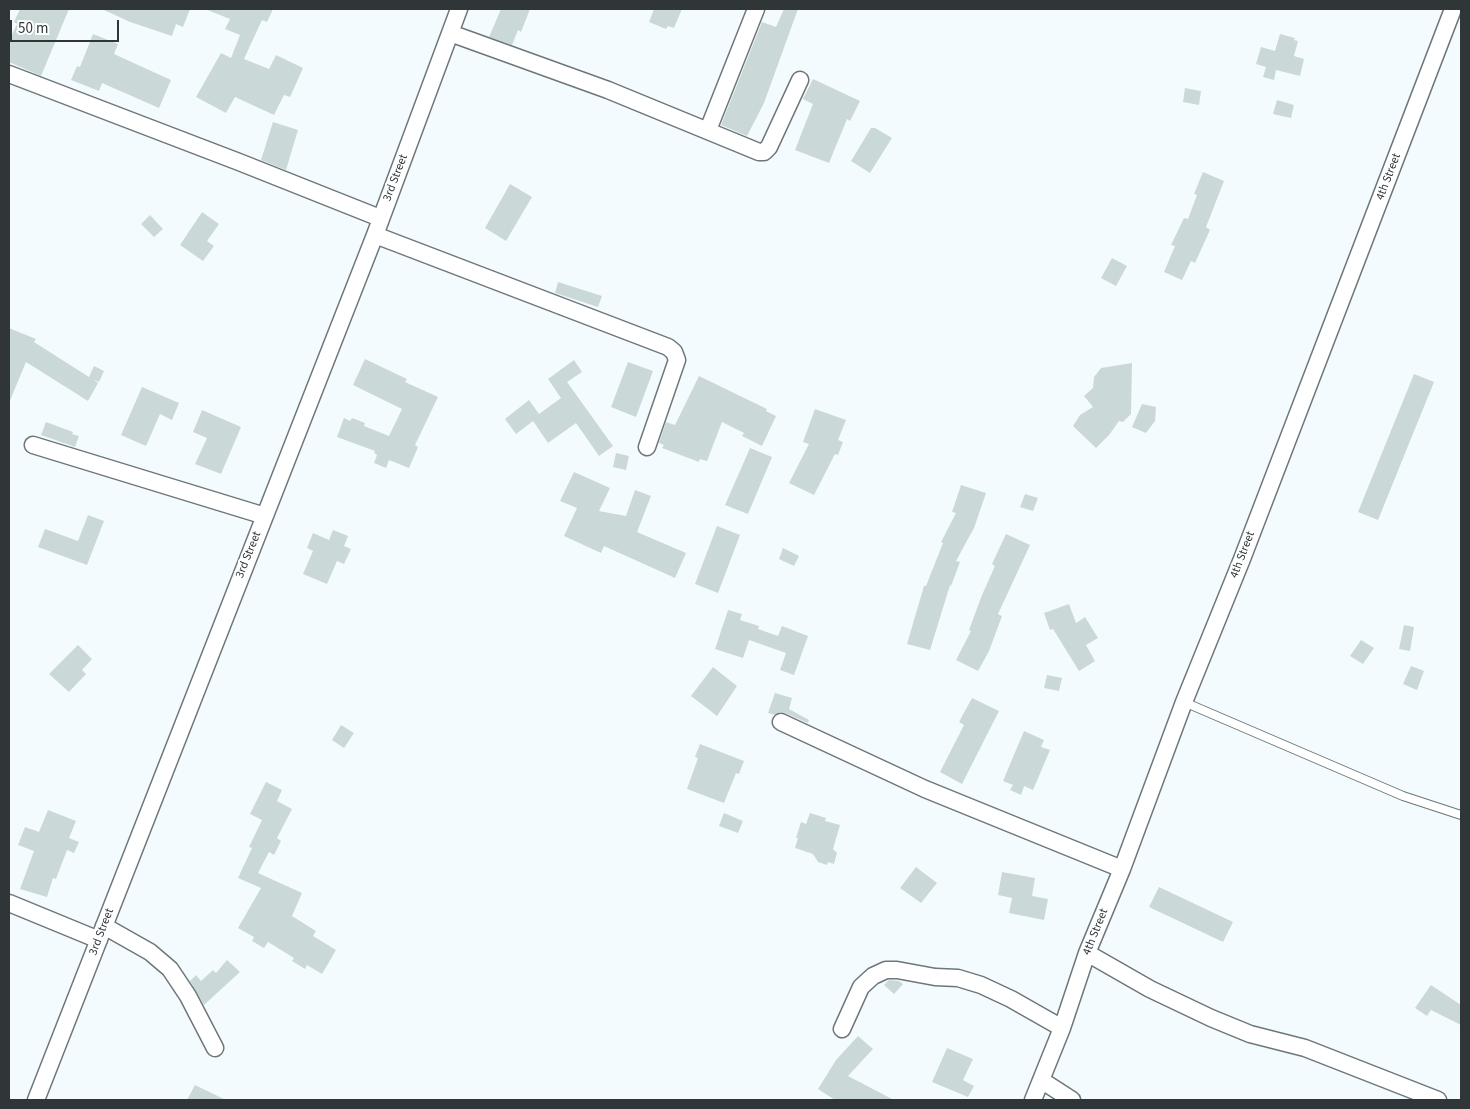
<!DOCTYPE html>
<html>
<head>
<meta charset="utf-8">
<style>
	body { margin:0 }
	#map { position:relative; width:1470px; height:1109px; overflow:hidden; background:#f4fbfe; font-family:"Source Sans 3",sans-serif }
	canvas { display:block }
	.frame { position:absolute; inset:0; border:10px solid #303537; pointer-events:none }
	.scale { position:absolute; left:10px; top:20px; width:109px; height:22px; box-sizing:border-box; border:2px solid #303537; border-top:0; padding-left:6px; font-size:15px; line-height:18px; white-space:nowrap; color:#303537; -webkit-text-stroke:4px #fff; paint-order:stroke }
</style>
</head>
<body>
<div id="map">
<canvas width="1470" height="1109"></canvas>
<div class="frame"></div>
<div class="scale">50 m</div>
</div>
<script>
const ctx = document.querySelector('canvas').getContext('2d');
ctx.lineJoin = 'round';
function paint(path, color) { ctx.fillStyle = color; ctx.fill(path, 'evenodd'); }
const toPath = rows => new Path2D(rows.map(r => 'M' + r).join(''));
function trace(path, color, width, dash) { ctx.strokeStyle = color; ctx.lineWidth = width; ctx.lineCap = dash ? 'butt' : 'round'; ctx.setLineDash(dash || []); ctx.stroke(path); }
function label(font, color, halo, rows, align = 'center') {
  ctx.font = font + ' "Source Sans 3",sans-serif'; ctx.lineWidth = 4; ctx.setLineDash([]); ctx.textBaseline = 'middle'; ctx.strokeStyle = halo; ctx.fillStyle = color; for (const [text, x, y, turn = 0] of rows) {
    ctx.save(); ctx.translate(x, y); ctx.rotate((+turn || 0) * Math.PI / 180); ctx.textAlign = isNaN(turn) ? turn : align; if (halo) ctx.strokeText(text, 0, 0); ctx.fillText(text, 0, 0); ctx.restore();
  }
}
const building = toPath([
	[20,9,69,9,41,76,9,62,9,41,17,24,14,22],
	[102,9,190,9,183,27,176,24,172,36,130,22],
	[205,9,273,9,267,22,262,20,244,59,269,69,276,55,303,68,290,97,284,95,274,115,235,97,226,113,196,97,221,53,231,58,240,35,225,29,230,19],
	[501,9,530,9,521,32,518,30,512,45,489,37],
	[654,9,682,9,674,28,668,26,666,29,649,22],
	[784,9,798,9,764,103,747,136,721,125,762,22,776,27],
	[93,34,118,44,114,54,171,80,159,108,102,83,99,91,71,80,77,66,80,67],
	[1280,34,1295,38,1294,40,1298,41,1294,56,1304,59,1300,76,1276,70,1274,80,1263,77,1266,67,1256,64,1261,47,1275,51],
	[813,79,860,101,850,121,847,119,829,163,795,150,813,104,803,99],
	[1185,88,1201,91,1199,105,1183,102],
	[1277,100,1294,105,1291,118,1273,114],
	[273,122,298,130,286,170,261,160],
	[871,128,875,128,892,138,870,173,851,161],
	[1203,172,1224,181,1206,227,1210,230,1195,263,1191,261,1182,280,1164,272,1175,246,1171,245,1184,218,1188,219,1197,195,1194,194],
	[510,184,532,197,506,241,485,228],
	[202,212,219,224,207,241,214,246,203,261,180,245],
	[150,215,163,229,154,237,141,224],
	[1112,258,1127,266,1116,286,1101,278],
	[558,282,602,296,598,307,555,293],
	[9,328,36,339,34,342,89,377,94,366,104,371,99,382,94,380,98,383,88,401,26,362,9,403],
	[365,359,407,379,405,382,438,397,415,445,418,447,409,468,389,460,386,468,374,463,377,455,374,453,375,451,337,437,344,418,350,421,352,418,365,423,364,426,389,436,402,409,353,385],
	[574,360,582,372,567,382,613,446,599,456,576,423,548,443,533,421,516,434,505,419,529,400,539,414,561,398,548,379],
	[628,362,653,371,636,417,611,407],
	[1132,363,1131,414,1123,422,1119,421,1109,435,1096,448,1073,426,1080,415,1093,407,1084,396,1093,388,1094,377,1101,368],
	[1414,374,1434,382,1378,520,1358,512],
	[699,376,767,409,766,411,776,416,762,446,742,436,744,433,722,422,707,461,700,459,699,462,662,448,664,445,659,443,666,422,675,425],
	[142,387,179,403,172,420,160,414,146,446,121,435],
	[1142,404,1156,407,1155,421,1146,433,1132,427],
	[815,409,846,420,838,440,843,442,838,455,835,454,814,495,789,483,809,444,803,442],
	[202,410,241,427,221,474,195,464,207,438,193,432],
	[46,422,73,432,72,434,79,436,75,447,41,435],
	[750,448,772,457,748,514,725,505],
	[616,453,629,456,626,470,613,467],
	[574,472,610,488,599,511,626,516,635,490,651,496,637,532,686,553,675,578,604,546,601,553,564,536,577,508,560,501],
	[961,485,986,493,974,528,956,561,960,562,951,586,950,585,930,650,907,644,924,586,926,586,943,543,941,542,956,513,952,512],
	[1025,494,1038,498,1033,511,1020,507],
	[88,515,104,521,87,565,38,547,45,529,78,541],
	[717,526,740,535,718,593,695,584],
	[333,530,348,536,344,546,351,549,344,564,337,561,327,584,303,574,313,551,307,548,313,533,329,540],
	[1006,534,1030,545,998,614,1002,616,989,651,978,671,956,660,971,631,969,630,982,595,995,566,992,564],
	[783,548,799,556,794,566,779,559],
	[1069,604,1076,623,1085,617,1098,638,1086,645,1095,661,1079,671,1053,629,1050,630,1044,613],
	[728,610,742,614,740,620,759,626,758,629,778,636,782,626,808,636,794,675,780,670,786,653,749,640,743,658,715,649],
	[1404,625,1414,627,1410,651,1399,649],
	[1361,640,1374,648,1363,664,1350,656],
	[78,645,92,659,82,670,86,674,69,692,49,674],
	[1411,666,1424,671,1417,690,1403,684],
	[713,667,737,686,717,716,691,696],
	[1047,675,1062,678,1059,691,1044,688],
	[775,693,792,698,789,709,809,720,808,723,785,713,780,712,775,715,768,713],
	[972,698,999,711,962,784,940,772,964,725,959,722],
	[341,725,354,733,344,748,332,740],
	[1024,731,1044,740,1041,747,1050,750,1033,790,1024,786,1021,795,1010,790,1013,785,1003,781],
	[700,744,744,761,739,774,736,773,724,803,687,789,698,758,695,757],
	[266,782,282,790,277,801,292,809,277,838,281,841,274,855,269,852,258,873,302,893,292,916,316,931,313,936,336,950,322,974,307,965,305,969,292,961,294,958,268,942,264,948,252,941,254,937,238,928,261,888,238,878,252,848,249,847,262,820,250,814],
	[48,810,76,821,69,838,79,842,74,853,67,850,56,879,53,878,47,897,20,889,34,851,18,845,25,827,39,832],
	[724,813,743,821,738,833,719,826],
	[810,813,826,818,825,821,840,825,833,849,837,853,834,864,828,862,827,865,818,862,813,854,795,848,798,838,796,838,801,822,806,824],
	[916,867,937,883,921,903,900,888],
	[1002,872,1035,878,1032,896,1048,899,1044,920,1009,913,1012,898,998,895],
	[1159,887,1233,922,1223,942,1149,907],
	[227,960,240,972,204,1005,190,981,196,975,201,981,213,970,216,973],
	[889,980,899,981,903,984,894,994,884,985],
	[1431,985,1461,1005,1461,1025,1431,1010,1427,1016,1415,1008],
	[858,1036,873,1049,848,1076,894,1100,835,1100,818,1089,836,1060],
	[947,1048,973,1059,963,1080,974,1086,968,1097,932,1082],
	[195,1085,226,1100,187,1100]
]);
const service = toPath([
	[1184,702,1403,796,1461,815]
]);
const minor = toPath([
	[450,33,608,90,759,152,764,152,769,147,800,80],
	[9,74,239,162,380,218],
	[708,130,756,9],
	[375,235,668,347,674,352,677,360,647,447],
	[33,445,265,516],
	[781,722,925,789,1122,869],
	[9,903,99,940],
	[104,926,150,952,170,969,188,996,215,1048],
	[1087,953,1150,989,1211,1018,1250,1034,1305,1048,1438,1100],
	[842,1029,861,987,873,976,886,970,897,970,935,977,958,978,981,985,1011,999,1062,1028],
	[1041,1080,1072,1100],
	[36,1100,375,235,459,9],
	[1033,1100,1062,1028,1087,953,1122,869,1184,702,1242,559,1453,9]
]);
const streetNames = [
	["4th Street",1389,177,-69],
	["3rd Street",396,178,-69],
	["3rd Street",249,555,-68],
	["4th Street",1243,555,-69],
	["3rd Street",102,932,-69],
	["4th Street",1096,932,-68]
];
paint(building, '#cbd8d8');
trace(service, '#6d777b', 10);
trace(minor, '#6d777b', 19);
trace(service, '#fff', 8);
trace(minor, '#fff', 16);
label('12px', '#303537', '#fff', streetNames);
</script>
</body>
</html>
